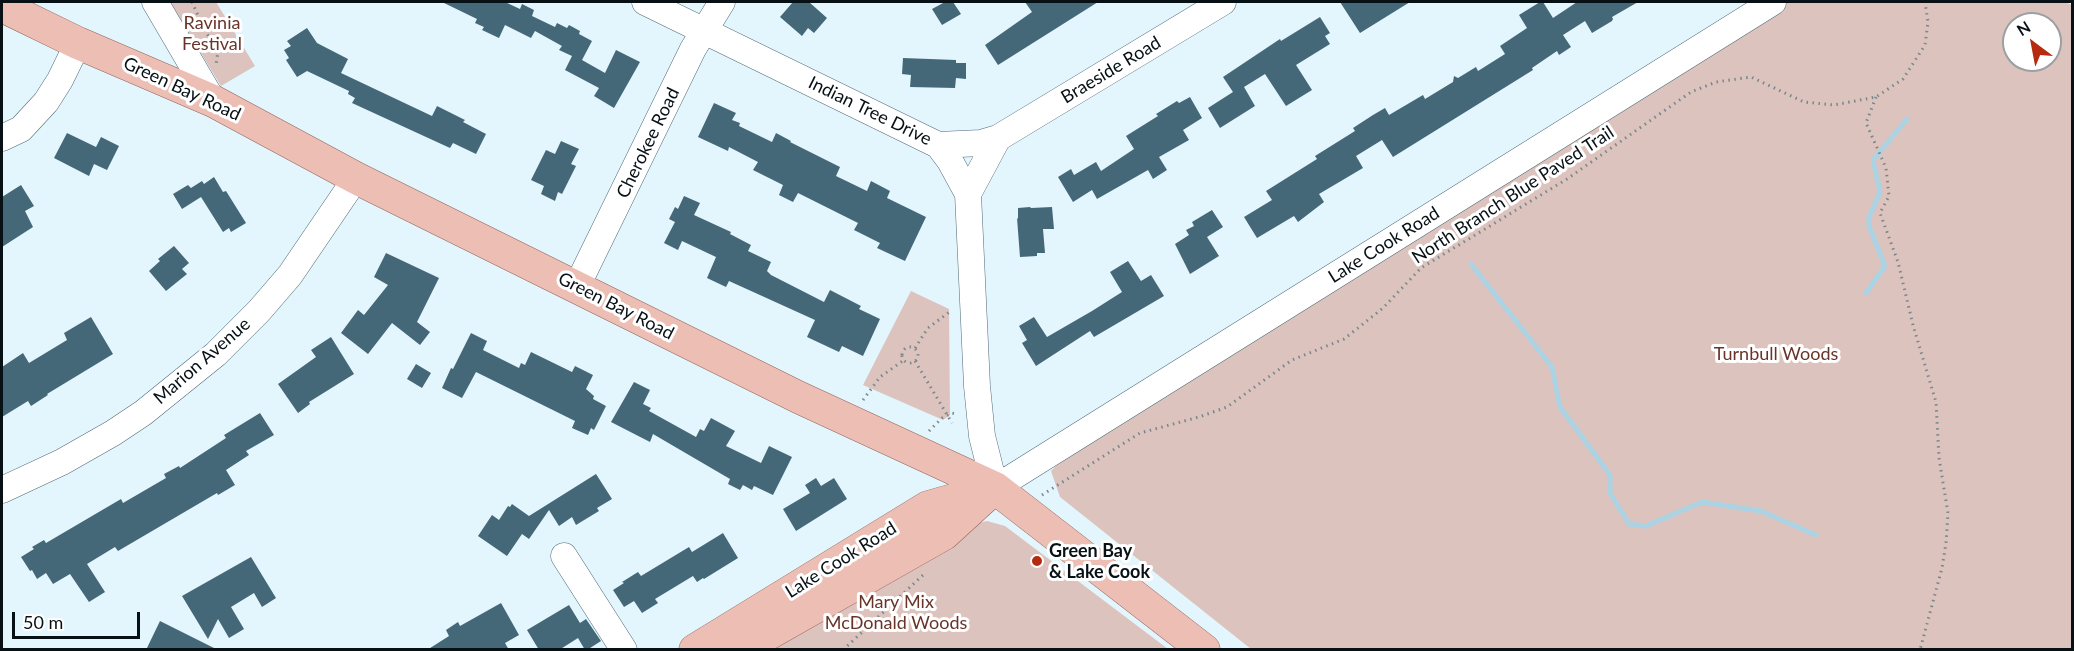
<!DOCTYPE html>
<html>
<head>
<meta charset="utf-8">
<style>
	body { margin:0 }
	#map { position:relative; width:2074px; height:651px; overflow:hidden; background:#e3f5fd; font-family:Lato,sans-serif }
	canvas { display:block }
	.frame { position:absolute; inset:0; border:3px solid #071115; pointer-events:none }
	.north { position:absolute; left:2002px; top:12px; width:60px; height:60px; box-sizing:border-box; background:#fff; border:2px solid #9ca0a1; border-radius:50%; rotate:328deg; font-size:16px; font-weight:700; line-height:24px; text-align:center; color:#071115 }
	.north::after { content:''; display:block; margin:auto; width:21px; height:27px; background:#b62a0f; clip-path:polygon(50% 0,100% 100%,50% 72%,0 100%) }
	.scale { position:absolute; left:12px; top:612px; width:128px; height:27px; box-sizing:border-box; border:3px solid #071115; border-top:0; padding-left:8px; font-size:18px; line-height:21px; white-space:nowrap; color:#071115; -webkit-text-stroke:4px #fff; paint-order:stroke }
</style>
</head>
<body>
<div id="map">
<canvas width="2074" height="651"></canvas>
<div class="frame"></div>
<div class="north">N</div>
<div class="scale">50 m</div>
</div>
<script>
const ctx = document.querySelector('canvas').getContext('2d');
ctx.lineJoin = 'round';
function paint(path, color) { ctx.fillStyle = color; ctx.fill(path, 'evenodd'); }
const toPath = rows => new Path2D(rows.map(r => 'M' + r).join(''));
function trace(path, color, width, dash) { ctx.strokeStyle = color; ctx.lineWidth = width; ctx.lineCap = dash ? 'butt' : 'round'; ctx.setLineDash(dash || []); ctx.stroke(path); }
function label(font, color, halo, rows, align = 'center') {
  ctx.font = font + ' Lato,sans-serif'; ctx.lineWidth = 6; ctx.setLineDash([]); ctx.textBaseline = 'middle'; ctx.strokeStyle = halo; ctx.fillStyle = color; for (const [text, x, y, turn = 0] of rows) {
    ctx.save(); ctx.translate(x, y); ctx.rotate((+turn || 0) * Math.PI / 180); ctx.textAlign = isNaN(turn) ? turn : align; if (halo) ctx.strokeText(text, 0, 0); ctx.fillText(text, 0, 0); ctx.restore();
  }
}
const green = toPath([
	[170,2,216,2,255,66,221,86],
	[1786,2,2065,2,2072,5,2072,649,1251,649,1060,497,1051,471,1056,466,1107,431],
	[2014,24,2050,24,2050,60,2014,60],
	[911,291,949,309,950,415,943,420,863,385],
	[987,521,1005,526,1168,649,753,650,978,523]
]);
const stream = toPath([
	[1471,264,1552,367,1560,407,1610,475,1610,493,1629,524,1646,526,1702,502,1761,511,1816,535],
	[1866,293,1885,266,1869,226,1869,217,1880,192,1873,160,1907,119]
]);
const building = toPath([
	[442,2,505,2,520,9,522,4,534,10,532,16,555,27,557,23,567,28,569,25,580,31,579,34,592,41,582,60,605,73,616,50,640,62,614,108,594,96,599,88,565,70,572,56,559,50,562,46,535,31,531,38,505,25,499,38,482,30,484,27,475,23,477,19],
	[793,2,809,2,827,18,814,33,808,28,802,36,780,17],
	[945,2,953,2,961,14,942,25,932,9],
	[1025,2,1098,2,998,65,985,45,1032,12],
	[1340,2,1410,2,1360,33],
	[1540,2,1543,2,1553,18,1577,2,1638,2,1612,17,1613,19,1612,21,1592,33,1585,21,1563,35,1571,47,1559,55,1557,51,1532,68,1533,70,1393,157,1382,140,1356,156,1363,168,1319,194,1324,202,1298,222,1294,216,1257,238,1244,217,1272,200,1266,191,1317,159,1315,156,1355,131,1353,128,1373,115,1385,108,1389,115,1423,95,1425,99,1453,82,1454,76,1458,78,1476,67,1478,71,1505,54,1500,46,1527,28,1519,15],
	[1320,17,1330,33,1325,36,1330,44,1296,65,1312,90,1286,106,1265,74,1244,87,1255,106,1220,128,1208,108,1233,92,1223,77,1280,39,1281,41],
	[307,28,317,43,348,59,341,73,432,116,437,106,465,120,463,122,486,134,476,154,453,143,450,148,352,103,355,98,348,94,349,91,307,71,297,77,286,60,289,58,284,50,291,46,287,41],
	[903,58,956,60,956,63,966,63,966,79,956,78,955,88,910,87,911,75,902,74],
	[1190,97,1202,118,1183,130,1189,140,1159,157,1167,170,1153,179,1148,170,1097,199,1092,190,1073,202,1058,177,1071,169,1074,175,1096,162,1101,171,1134,149,1126,136,1158,116,1156,114,1177,101,1179,103],
	[714,103,736,113,732,120,740,123,739,126,772,142,776,133,791,141,790,142,840,167,836,176,867,191,871,181,890,191,887,198,926,217,905,261,877,248,880,243,854,230,858,223,798,193,793,202,779,195,783,185,753,170,758,162,729,147,728,151,698,137],
	[67,133,96,147,101,137,119,146,107,170,94,164,89,176,54,158],
	[561,141,579,149,571,164,576,166,562,194,558,192,555,201,541,194,544,186,531,180,546,150,555,154],
	[214,177,223,192,226,191,246,223,231,232,229,228,223,232,201,197,182,209,173,194,188,185,191,188,202,181,204,184],
	[21,185,34,206,25,211,33,227,2,247,2,197],
	[684,196,700,203,694,215,731,232,730,234,751,245,748,251,771,262,767,271,771,275,824,302,830,290,861,306,859,309,880,319,863,356,842,346,839,352,807,337,815,320,729,281,726,287,707,278,716,257,682,241,678,250,664,243,675,222,669,219,675,207,678,209],
	[1030,207,1031,208,1052,207,1054,229,1043,229,1045,253,1037,253,1037,256,1020,257,1017,218,1018,219,1018,208],
	[1212,210,1223,227,1207,237,1219,256,1190,274,1175,244,1189,235,1186,230,1194,226,1192,222],
	[174,246,189,263,182,269,187,274,166,291,149,271,160,261,158,259],
	[386,253,439,278,417,322,430,332,420,345,392,323,368,354,341,333,358,310,364,315,388,285,374,277],
	[1128,261,1141,281,1151,275,1164,296,1094,337,1090,331,1036,366,1022,343,1027,340,1019,326,1034,317,1047,337,1092,311,1122,292,1110,272],
	[91,317,113,354,47,394,48,395,31,406,28,401,2,417,2,367,23,353,29,363,67,340,64,333],
	[471,333,487,341,483,350,519,368,521,363,525,365,531,352,572,372,575,366,593,375,586,389,594,396,593,399,606,406,594,430,591,428,588,435,572,428,575,421,476,372,462,398,442,388,451,368,453,369],
	[331,337,354,374,309,402,310,404,298,413,278,384,316,357,311,350],
	[416,364,431,373,422,388,407,379],
	[634,382,650,390,643,404,651,408,649,411,696,437,700,429,704,431,711,418,735,431,726,446,761,463,769,446,792,457,773,495,754,486,752,490,743,485,740,490,728,484,730,479,653,434,650,442,611,422],
	[260,413,274,435,246,451,249,455,226,470,235,485,218,495,217,493,118,551,115,547,87,564,105,592,89,602,70,574,53,584,46,573,37,579,32,570,30,571,21,557,34,549,32,547,44,540,46,543,121,499,123,503,166,478,164,474,179,466,180,468,226,438,224,435],
	[596,474,612,499,597,508,599,511,576,525,572,517,559,526,549,510,529,539,522,534,507,556,478,536,492,515,499,520,508,506,510,507,512,504,529,516],
	[816,478,821,486,834,478,847,499,796,531,783,509,810,493,805,485],
	[723,533,738,558,704,579,703,578,697,582,693,576,655,599,658,603,642,613,634,601,624,607,613,590,624,583,622,582,638,572,641,576,689,547,692,552],
	[251,557,276,598,262,607,254,593,231,607,244,629,229,638,218,619,208,639,182,596],
	[501,603,519,635,505,643,509,650,427,650,449,636,446,630,458,622,460,626],
	[569,605,580,623,586,619,601,641,587,650,585,650,578,638,559,650,539,650,527,630],
	[160,621,218,650,146,650]
]);
const path = toPath([
	[192,2,204,29,218,51,216,65],
	[1876,97,1866,123,1886,168,1889,196,1880,213,1898,262,1913,325,1936,402,1939,458,1948,513,1946,543,1942,568,1920,650],
	'902 355a8 8 0 1 1 16 0a8 8 0 1 1-16 0Z',
	[915,348,928,328,952,310],
	[915,361,952,423],
	[863,400,880,377,904,360],
	[929,431,942,418,952,413,956,414],
	[1042,495,1140,433,1199,417,1227,407,1292,360,1344,339,1383,308,1421,268,1567,179,1691,92,1716,82,1751,77,1804,102,1834,105,1876,97,1903,79,1925,45,1928,22,1925,2],
	[843,650,923,575]
]);
const minor = toPath([
	[155,2,213,101],
	[645,2,938,145,950,161,968,194,977,386,982,436,995,488,1773,2],
	[2,138,21,129,46,102,60,80,78,43],
	[938,145,981,143,998,138,1223,2],
	[968,194,998,138],
	[577,286,693,49,722,2],
	[2,490,62,462,113,433,143,413,216,354,259,311,290,275,356,178],
	[564,556,624,650]
]);
const major = toPath([
	[2,6,78,43,213,101,356,178,798,397,995,488,1204,650],
	[695,650,928,507,995,488],
	[740,650,944,534,990,492]
]);
const markers = [
	[1037,561,6,"#b62a0f"]
];
const parkNames = [
	["Ravinia",212,23],
	["Festival",212,44],
	["Turnbull Woods",1776,354],
	["Mary Mix",896,602],
	["McDonald Woods",896,623]
];
const streetNames = [
	["Braeside Road",1111,70,-31],
	["Green Bay Road",182,89,25],
	["Indian Tree Drive",870,111,26],
	["Cherokee Road",648,143,-64],
	["North Branch Blue Paved Trail",1513,195,-33],
	["Lake Cook Road",1384,245,-32],
	["Green Bay Road",616,306,27],
	["Marion Avenue",202,361,-41],
	["Lake Cook Road",841,560,-32]
];
const poiNames = [
	["Green Bay",1049,551],
	["& Lake Cook",1049,572]
];
paint(green, '#ddc3bd');
trace(stream, '#abd3e4', 5);
paint(building, '#446878');
trace(minor, '#516b76', 27);
trace(major, '#94665c', 33);
trace(path, '#79878d', 3, [1.5, 4.5]);
trace(minor, '#fff', 26);
trace(major, '#ecbeb4', 32);
for (const [x, y, r, color] of markers) { const dot = new Path2D(); dot.arc(x, y, r, 0, 2 * Math.PI); ctx.fillStyle = color; ctx.fill(dot); trace(dot, '#fff', 2); }
label('18px', '#683329', '#fff', parkNames);
label('18px', '#071115', '#fff', streetNames);
label('bold 18px', '#071115', '#fff', poiNames, 'left');
</script>
</body>
</html>
